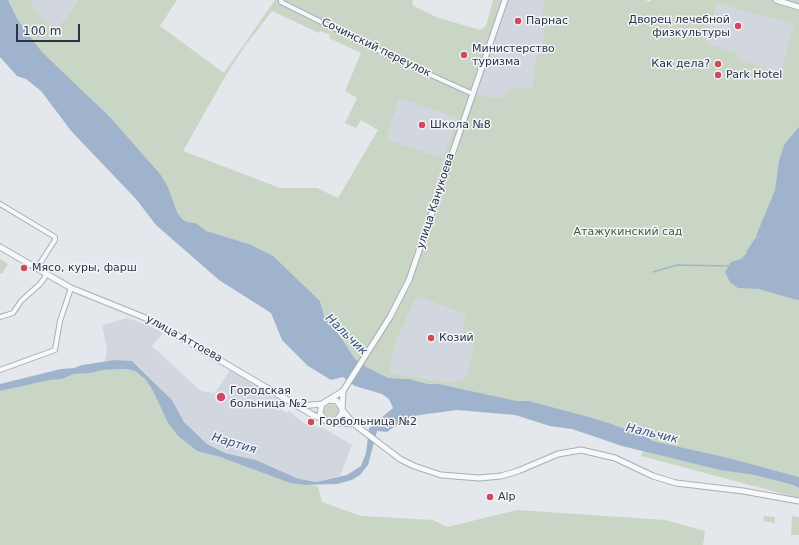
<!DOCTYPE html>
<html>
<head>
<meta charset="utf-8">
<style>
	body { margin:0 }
	#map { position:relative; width:799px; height:545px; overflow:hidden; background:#e4e7ec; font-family:"DejaVu Sans",sans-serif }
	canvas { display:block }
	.scale { position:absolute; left:16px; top:24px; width:64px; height:18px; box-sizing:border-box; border:2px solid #2b3445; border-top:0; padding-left:5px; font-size:12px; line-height:14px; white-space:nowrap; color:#2b3445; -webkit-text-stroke:3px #f4f6f9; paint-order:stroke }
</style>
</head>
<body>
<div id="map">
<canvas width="799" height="545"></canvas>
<div class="scale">100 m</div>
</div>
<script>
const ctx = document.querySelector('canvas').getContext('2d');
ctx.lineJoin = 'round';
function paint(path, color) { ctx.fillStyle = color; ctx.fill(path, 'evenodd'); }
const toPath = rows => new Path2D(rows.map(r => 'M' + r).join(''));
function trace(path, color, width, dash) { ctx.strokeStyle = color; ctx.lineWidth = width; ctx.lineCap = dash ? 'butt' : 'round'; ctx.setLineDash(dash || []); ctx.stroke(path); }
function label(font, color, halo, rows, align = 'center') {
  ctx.font = font + ' "DejaVu Sans",sans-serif'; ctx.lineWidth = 3; ctx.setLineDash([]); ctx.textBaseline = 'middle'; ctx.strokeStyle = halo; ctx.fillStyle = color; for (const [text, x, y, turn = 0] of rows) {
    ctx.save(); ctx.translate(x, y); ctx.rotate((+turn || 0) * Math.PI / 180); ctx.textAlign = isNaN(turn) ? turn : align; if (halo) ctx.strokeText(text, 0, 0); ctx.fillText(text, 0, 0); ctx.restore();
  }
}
const built = toPath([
	[32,0,78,0,72,11,53,32,33,6],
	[505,0,546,0,544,2,545,34,536,60,532,90,511,88,500,98,473,94],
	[717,3,795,25,781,72,736,60,738,53,706,44],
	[399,98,457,118,443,158,386,139],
	[417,296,465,315,462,335,473,347,468,377,451,383,391,373,390,368,396,341],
	[127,318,145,324,163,333,152,346,201,391,215,393,230,370,281,401,277,407,287,413,289,411,305,424,325,429,352,445,340,476,316,482,304,481,256,460,225,453,207,444,184,422,172,400,136,364,127,361,105,361,107,350,102,325]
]);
const green = toPath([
	[8,0,32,0,33,6,53,32,72,11,78,0,177,0,160,26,224,73,275,0,413,0,412,5,436,17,480,30,486,26,493,0,505,0,474,94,500,98,511,88,532,89,536,60,545,34,542,28,544,1,546,0,645,0,650,2,651,0,799,0,799,477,729,458,653,441,647,437,609,423,529,401,517,401,439,384,428,384,409,379,389,378,368,368,355,359,332,324,324,316,320,301,290,273,249,244,205,231,196,223,187,222,182,219,177,212,168,187,161,175,110,117,42,52,18,20],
	[717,3,794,25,781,72,737,60,738,53,706,43],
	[272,11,319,33,320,31,331,35,329,38,361,53,345,91,357,98,345,123,356,128,361,120,378,130,338,198,317,188,280,188,183,151,226,75,245,46],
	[399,98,457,118,443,158,386,139],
	[417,296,465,315,462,335,473,347,467,377,451,383,391,373,390,368,396,341],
	[0,259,8,264,2,274,0,273],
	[126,369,135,371,146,380,153,391,168,423,178,436,197,451,220,457,290,483,318,486,322,502,361,516,433,520,447,527,517,510,665,520,705,531,703,545,0,545,0,391,50,380,62,379,74,374,91,373,102,370],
	'324 411a7 7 0 1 1 14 0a7 7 0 1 1-14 0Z',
	[643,451,720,470,754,475,793,485,799,488,799,498,641,456],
	[764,516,775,517,775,523,763,521],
	[792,516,799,517,799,535,791,535]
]);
const water = toPath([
	[0,0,8,0,18,20,42,52,110,117,161,175,168,187,177,212,182,219,187,222,196,223,206,231,249,244,273,256,320,301,324,316,332,324,355,359,368,368,389,378,409,379,428,384,439,384,517,401,529,401,585,416,609,423,647,437,653,441,729,458,799,477,799,488,793,485,754,475,720,470,622,446,572,429,550,426,515,415,457,410,419,415,405,419,387,432,377,431,368,465,360,475,352,480,337,484,305,485,290,483,220,457,197,451,178,436,168,423,153,391,146,380,135,371,126,369,102,370,91,373,74,374,62,379,50,380,0,391,0,384,61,369,74,368,82,365,115,360,132,361,172,400,184,422,207,444,225,453,256,460,299,479,316,482,347,475,361,466,366,453,369,428,393,408,389,399,382,394,355,386,343,377,331,380,308,366,282,340,271,313,219,280,156,225,136,199,72,132,41,91,26,79,17,76,0,57],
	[799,127,799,300,797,300,759,289,738,288,730,282,725,272,731,262,741,259,747,253,746,252,756,237,759,238,756,236,775,190,779,161,784,145]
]);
const stream = toPath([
	[653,272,677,265,728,266]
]);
const minor = toPath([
	[281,0,281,2,400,61,473,94],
	[0,204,55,237,55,240,37,268],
	[0,317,13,313,21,301,40,284,47,274],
	[0,370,55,350,60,321,71,288]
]);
const tertiary = toPath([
	[776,0,799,7],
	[0,247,71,288,153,321,313,415,329,422,354,424],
	[328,400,337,401,341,407],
	[300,406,322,404],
	[342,410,354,424,400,459,414,466,441,475,479,478,501,476,518,471,558,454,581,450,615,458,653,476,676,483,743,491,799,501],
	[325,420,320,413,322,404,343,391],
	[336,421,342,413,343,391,390,317,409,280,505,0]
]);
const markers = [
	[518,21,4,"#d1495b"],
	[738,26,4,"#d1495b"],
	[464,55,4,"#d1495b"],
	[718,64,4,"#d1495b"],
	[718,75,4,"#d1495b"],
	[422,125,4,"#d1495b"],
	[24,268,4,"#d1495b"],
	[431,338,4,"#d1495b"],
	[221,397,5,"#d1495b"],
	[311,422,4,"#d1495b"],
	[490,497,4,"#d1495b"]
];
const poiNames = [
	["Дворец лечебной",730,20,"right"],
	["физкультуры",730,33,"right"],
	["Парнас",526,21],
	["Министерство",472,49],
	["туризма",472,62],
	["Как дела?",710,64,"right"],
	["Park Hotel",726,75],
	["Школа №8",430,125],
	["Мясо, куры, фарш",32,268],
	["Козий",439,338],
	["Городская",230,391],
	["больница №2",230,404],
	["Горбольница №2",319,422],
	["Alp",498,497]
];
const streetNames = [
	["Сочинский переулок",376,48,26],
	["улица Канукоева",436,201,-72],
	["улица Аттоева",184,339,29]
];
const parkNames = [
	["Атажукинский сад",628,232]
];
const waterNames = [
	["Нальчик",346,335,44],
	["Нальчик",652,434,13],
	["Нартия",234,444,17]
];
paint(built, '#d2d6de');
paint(green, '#c9d6c5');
paint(water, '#9fb4cc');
trace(stream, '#9fb4cc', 1.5);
trace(minor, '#a9aeb7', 6);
trace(tertiary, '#a9aeb7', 7);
trace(minor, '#f7f8fa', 4);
trace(tertiary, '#f7f8fa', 5);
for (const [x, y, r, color] of markers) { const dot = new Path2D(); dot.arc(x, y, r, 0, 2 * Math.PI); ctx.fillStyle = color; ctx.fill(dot); trace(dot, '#f4f6f9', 1.5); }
label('11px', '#2b3445', '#f4f6f9', poiNames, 'left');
label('11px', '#2b3445', '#f4f6f9', streetNames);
label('11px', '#3f6138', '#f4f6f9', parkNames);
label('italic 12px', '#34527a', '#f4f6f9', waterNames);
</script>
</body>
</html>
